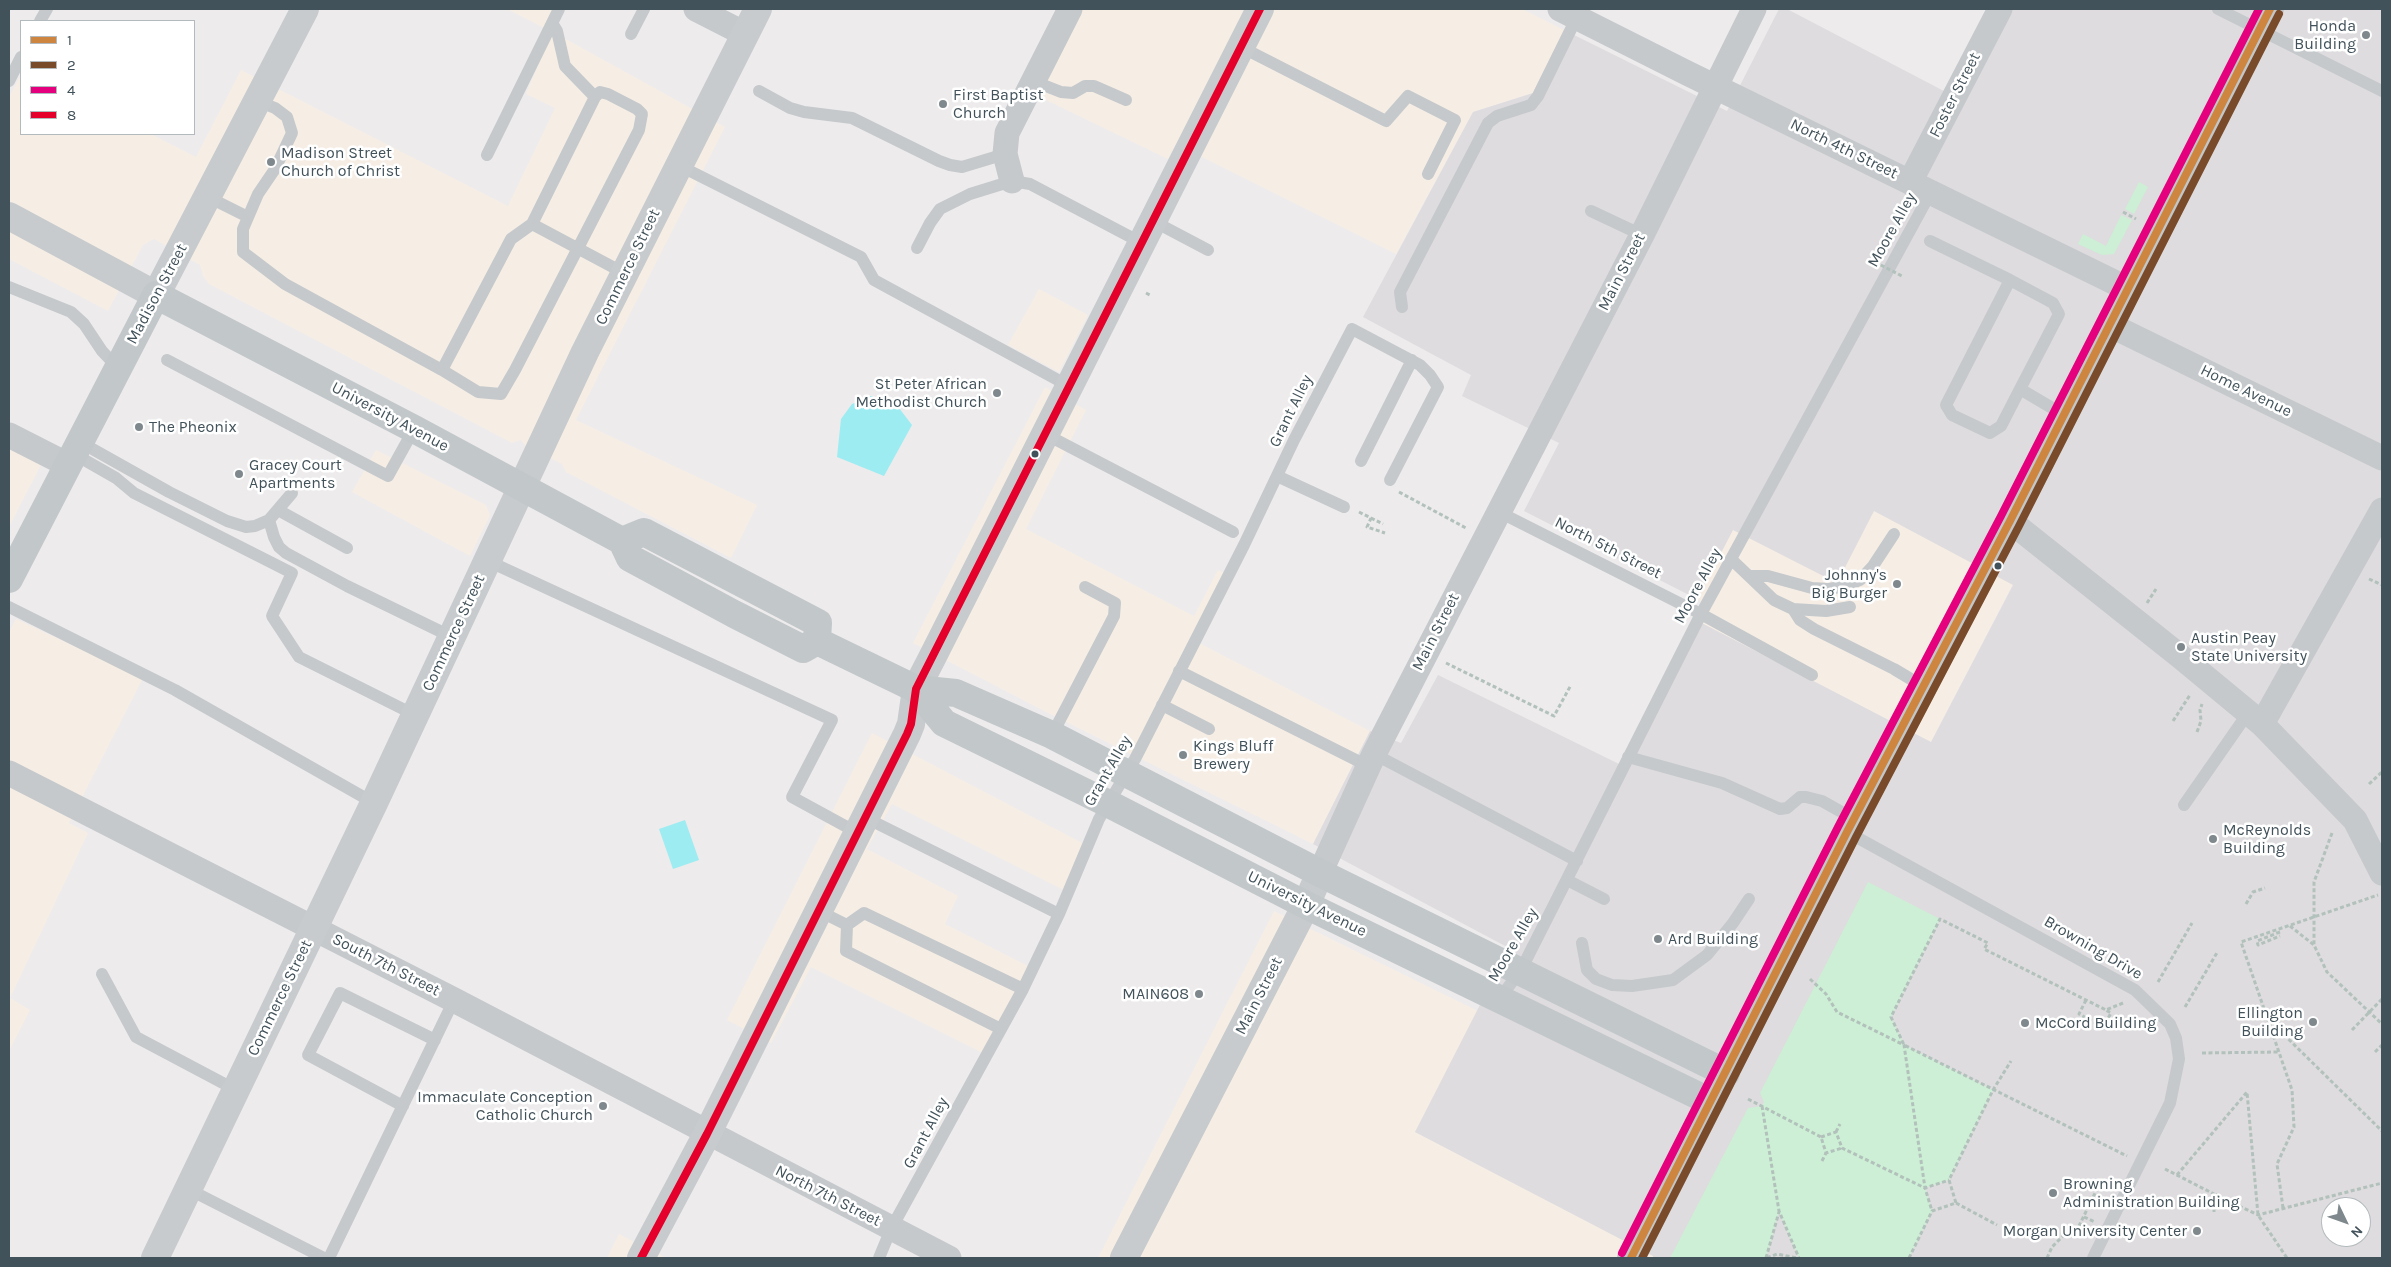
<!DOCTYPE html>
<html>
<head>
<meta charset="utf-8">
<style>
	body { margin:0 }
	#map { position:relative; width:2391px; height:1267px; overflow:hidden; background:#edebec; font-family:Karla,sans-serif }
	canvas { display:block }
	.frame { position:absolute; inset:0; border:10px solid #42525a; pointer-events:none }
	.legend { position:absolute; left:20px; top:20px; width:175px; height:115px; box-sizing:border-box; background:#fff; border:1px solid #b3babd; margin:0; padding:6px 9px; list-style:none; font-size:15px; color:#42525a }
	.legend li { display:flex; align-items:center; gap:10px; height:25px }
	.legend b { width:25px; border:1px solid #b3babd }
	.north { position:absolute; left:2321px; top:1197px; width:50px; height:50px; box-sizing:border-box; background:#fff; border:1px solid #b3babd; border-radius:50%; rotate:132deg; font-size:14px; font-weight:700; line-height:20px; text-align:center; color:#42525a }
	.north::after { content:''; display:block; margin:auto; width:18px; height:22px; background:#7e888d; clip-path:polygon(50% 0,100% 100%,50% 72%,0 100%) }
</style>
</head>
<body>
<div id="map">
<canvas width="2391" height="1267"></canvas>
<div class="frame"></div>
<ul class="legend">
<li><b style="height:6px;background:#cd853f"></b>1</li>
<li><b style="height:6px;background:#7a4b2a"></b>2</li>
<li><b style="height:6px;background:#e5007d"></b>4</li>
<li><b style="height:6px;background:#e4002b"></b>8</li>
</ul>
<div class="north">N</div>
</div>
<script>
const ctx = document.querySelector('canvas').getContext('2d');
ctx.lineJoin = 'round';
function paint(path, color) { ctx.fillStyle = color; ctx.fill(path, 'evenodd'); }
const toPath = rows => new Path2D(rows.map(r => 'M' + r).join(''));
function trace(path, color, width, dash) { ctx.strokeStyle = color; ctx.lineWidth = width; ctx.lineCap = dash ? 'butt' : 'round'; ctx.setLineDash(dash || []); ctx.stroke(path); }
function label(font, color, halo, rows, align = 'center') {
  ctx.font = font + ' Karla,sans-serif'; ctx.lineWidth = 5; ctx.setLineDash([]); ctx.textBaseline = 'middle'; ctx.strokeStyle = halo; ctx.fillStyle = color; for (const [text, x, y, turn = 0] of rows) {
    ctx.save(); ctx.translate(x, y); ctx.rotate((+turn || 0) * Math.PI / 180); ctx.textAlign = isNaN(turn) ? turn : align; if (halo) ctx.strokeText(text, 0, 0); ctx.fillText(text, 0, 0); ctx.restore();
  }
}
const commercial = toPath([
	[507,9,565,9,553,32,725,127,576,420,757,505,731,558,566,472,562,464,525,445,521,440,512,443,209,284,203,276,200,265,154,239,143,245,108,311,9,259,9,97,21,75,21,134,151,134,196,157,241,70,508,206,555,108,526,94,552,32],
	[1061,9,1522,9,1564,30,1533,93,1473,112,1396,254,1176,144,1168,159,1021,88],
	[1039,289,1088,315,1059,372,1008,345],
	[1045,387,1086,410,1026,529,1194,616,1218,570,1234,578,1199,643,1370,731,1313,844,1050,714,913,643],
	[9,426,50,447,9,527],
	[376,450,486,505,490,515,470,556,352,492],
	[1874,511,2013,584,1931,742,1694,619,1702,602,1697,599,1733,530,1744,535,1859,540],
	[16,619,143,678,69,823,88,833,10,998,30,1010,9,1051,9,632],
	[872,733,1088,846,1068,892,892,804,867,849,958,896,945,924,1032,968,985,1054,811,967,771,1043,727,1020],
	[1274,911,1478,1011,1415,1132,1654,1256,1653,1258,1098,1258],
	[619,1234,666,1258,607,1258]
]);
const education = toPath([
	[1779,9,1787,9,1963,101,2011,9,2382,9,2382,1258,1653,1258,1653,1256,1415,1132,1509,948,1313,844,1370,731,1401,743,1438,675,1619,764,1694,619,1931,742,2013,585,1874,511,1837,583,1733,530,1697,599,1524,511,1559,443,1462,396,1471,375,1363,317,1473,112,1533,93,1564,30,1727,111],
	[2331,1207,2361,1207,2361,1237,2331,1237]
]);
const green = toPath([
	[2139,182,2148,187,2134,214,2125,209],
	[2121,215,2132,220,2114,254,2102,255,2078,244,2083,234,2106,246],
	[1868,882,1940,919,1891,1017,1904,1045,1993,1090,1949,1180,1925,1188,1932,1211,1909,1258,1799,1258,1779,1212,1766,1258,1670,1258,1748,1108,1762,1106,1764,1102,1760,1093]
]);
const water = toPath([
	[871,396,899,408,912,425,884,476,837,457,841,419,852,404],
	[685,820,699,860,673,869,659,829]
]);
const path = toPath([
	[2123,212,2136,219],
	[1146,293,1150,295],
	[1399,492,1466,528],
	[1359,512,1371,518,1367,527,1385,533],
	[1371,518,1383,524],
	[2369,579,2382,585],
	[2147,603,2156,589],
	[1446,663,1554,716,1571,685],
	[2173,721,2190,695],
	[2197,732,2201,721,2200,710,2202,704],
	[2369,784,2382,772],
	[2332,833,2314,882,2314,945,2327,972,2382,1024],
	[2246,904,2253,892,2265,888],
	[2290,926,2314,945],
	[2280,932,2257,941,2258,945,2280,936],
	[1810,979,1826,994,1837,1012,1904,1045,1925,1188,1932,1211],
	[2158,982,2192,923],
	[2086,1000,2079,1014,2103,1027],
	[2123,1003,2106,1010,1984,949,1988,943,1940,919,1891,1017,1904,1045,2127,1156],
	[2185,1007,2218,951],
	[2270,1021,2382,1131],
	[2102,1029,2111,1013,2106,1010],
	[2352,1030,2382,999],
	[2375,1052,2382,1045],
	[2202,1053,2280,1052],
	[1748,1099,1821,1137,1826,1153,1842,1148],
	[1762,1106,1779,1211,1799,1258],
	[1836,1132,1840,1124],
	[1821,1137,1836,1132,1842,1148,1925,1188,1949,1180],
	[1822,1161,1826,1153],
	[2165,1169,2214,1194,2206,1208],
	[2177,1175,2247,1092,2258,1215,2287,1258],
	[2096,1183,2110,1190],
	[1956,1203,1997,1225],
	[2283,1208,2277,1164,2294,1127,2292,1090,2241,942,2378,895],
	[2214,1212,2214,1194,2258,1215,2382,1183],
	[2084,1217,2095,1222],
	[2076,1232,2099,1185],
	[1766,1258,1779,1212],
	[1767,1258,1777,1254,1797,1258],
	[1909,1258,1932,1211,1956,1203,1949,1180,1993,1090,2011,1061],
	[2047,1258,2052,1247,2063,1236,2076,1232,2089,1233]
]);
const lane = toPath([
	[2218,9,2382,91],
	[40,21,47,9],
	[552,23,557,31,565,66,595,97],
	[631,34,644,9],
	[1241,47,1386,121,1408,96,1455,120,1428,174],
	[9,81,21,57],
	[1033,81,1061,92,1073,93,1085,86,1094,86,1126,100],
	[759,91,790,108,804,112,852,118,939,161,950,165,962,167,1005,154],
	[257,101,275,108,287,117,292,133,275,169,258,194,243,229,243,252,285,284,442,370,478,392,501,394,515,370,639,130,642,114,637,109,608,94,600,92,595,97,532,224,511,239,442,370],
	[487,155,559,9],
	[678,165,861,257,874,280,1069,386],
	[208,197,248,217],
	[1591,211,1642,235],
	[1153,221,1208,250],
	[532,224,624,273],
	[1930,241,2010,280],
	[917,248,930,223,940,209,970,194,1012,181,1030,184,1142,243],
	[9,287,71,312,84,324,102,351,118,368],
	[1402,307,1400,292,1488,123,1497,116,1531,105,1538,96,1577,17],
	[167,360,388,476,414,429],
	[2020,389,2001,426,1990,433,1952,415,1946,405,2010,280,2053,303,2059,314,2020,389,2064,415],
	[1045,434,1233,532],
	[80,442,169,492,227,521,246,527,255,526,269,520,292,493],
	[74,454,116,478,134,493,292,573,272,616,299,657,415,715],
	[1361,461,1412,360],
	[1277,476,1344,507],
	[278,510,347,548],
	[1499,512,1701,614,1812,675],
	[269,520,274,537,279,547,286,553,347,586,452,637],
	[1731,559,1774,600,1793,609,1826,611,1850,607],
	[488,561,832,720,792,797,858,833],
	[1751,576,1768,576,1812,588,1829,589,1845,586,1860,580,1873,566,1894,534],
	[9,607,175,690,374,803],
	[1793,609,1800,620,1814,629,1894,669,1924,687],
	[1179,671,1368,766],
	[1162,705,1209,729],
	[1052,735,1114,616,1115,603,1085,587],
	[1374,754,1577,861],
	[1628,757,1722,783,1780,809,1787,808,1800,797,1806,797,1822,801,1854,819],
	[2184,805,2248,713],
	[866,818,1059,914],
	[1847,832,2135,990,2170,1024,2176,1038,2179,1059,2170,1103,2093,1258],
	[1567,880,1604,899],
	[819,911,847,925],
	[847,925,846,951,1001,1029],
	[847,925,864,913,1023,989],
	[1582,943,1587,970,1596,979,1612,985,1632,986,1673,980,1707,955,1733,923,1749,899],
	[102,974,136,1037,236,1090],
	[1500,998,1521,970,1701,614,1931,192],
	[403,1106,308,1055,340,993,435,1040],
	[188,1189,324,1258],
	[329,1258,454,1000],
	[879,1258,891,1229,1023,989,1059,914,1099,819,1135,759,1244,545,1294,440,1352,329,1420,365,1430,375,1438,387,1390,480]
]);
const street = toPath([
	[696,9,745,34],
	[1560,9,1687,73,2128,289],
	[1012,181,1005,154,1007,133,1070,9],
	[1910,182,2000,9],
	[2110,325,2382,458],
	[9,435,68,465],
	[2010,521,2181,657,2262,724,2355,820,2382,873],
	[2262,724,2382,510],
	[9,773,454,1000,949,1258],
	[1320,873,1374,754,1642,235,1754,9]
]);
const secondary = toPath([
	[9,216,156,295,305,9],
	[155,1258,374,803,585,352,758,9],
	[641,1258,707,1134,907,734,911,724,916,689,931,660,1260,9],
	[1124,1258,1306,905,1320,873]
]);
const primary = toPath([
	[622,541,644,532,818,623,817,641],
	[9,579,156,295,414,429,622,541,630,558,734,614,803,649,817,641],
	[817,641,916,689,956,693,1052,735,1320,873,1726,1073],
	[916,689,944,723,1109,804,1306,905,1711,1102],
	[1631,1258,1847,832,2010,521,2270,9]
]);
const pathBridge = toPath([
	[1875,262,1902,276]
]);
const bus1 = toPath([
	[1631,1258,1847,832,2010,521,2270,9]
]);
const bus2 = toPath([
	[1642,1258,1856,837,2019,526,2279,14]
]);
const bus3 = toPath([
	[1622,1253,1838,827,2001,516,2259,9]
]);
const bus4 = toPath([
	[641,1258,707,1134,907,734,911,724,916,689,1260,9]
]);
const markers = [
	[2366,35,5,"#7e888d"],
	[943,104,5,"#7e888d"],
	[271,162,5,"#7e888d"],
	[997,393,5,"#7e888d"],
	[139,427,5,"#7e888d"],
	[1035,454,4.5,"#42525a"],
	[239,474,5,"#7e888d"],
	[1998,566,4.5,"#42525a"],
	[1897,584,5,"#7e888d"],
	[2181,647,5,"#7e888d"],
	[1183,755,5,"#7e888d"],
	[2213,839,5,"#7e888d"],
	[1658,939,5,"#7e888d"],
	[1199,994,5,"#7e888d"],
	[2313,1022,5,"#7e888d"],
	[2025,1023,5,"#7e888d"],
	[603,1106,5,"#7e888d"],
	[2053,1193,5,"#7e888d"],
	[2197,1231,5,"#7e888d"]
];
const poiNames = [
	["Honda",2356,26,"right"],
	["Building",2356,44,"right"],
	["First Baptist",953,95],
	["Church",953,113],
	["Madison Street",281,153],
	["Church of Christ",281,171],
	["St Peter African",987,384,"right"],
	["Methodist Church",987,402,"right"],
	["The Pheonix",149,427],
	["Gracey Court",249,465],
	["Apartments",249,483],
	["Johnny's",1887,575,"right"],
	["Big Burger",1887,593,"right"],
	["Austin Peay",2191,638],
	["State University",2191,656],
	["Kings Bluff",1193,746],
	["Brewery",1193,764],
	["McReynolds",2223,830],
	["Building",2223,848],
	["Ard Building",1668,939],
	["MAIN608",1189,994,"right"],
	["Ellington",2303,1013,"right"],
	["Building",2303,1031,"right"],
	["McCord Building",2035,1023],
	["Immaculate Conception",593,1097,"right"],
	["Catholic Church",593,1115,"right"],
	["Browning",2063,1184],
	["Administration Building",2063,1202],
	["Morgan University Center",2187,1231,"right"]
];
const streetNames = [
	["Foster Street",1955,95,-63],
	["North 4th Street",1844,149,26],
	["Moore Alley",1892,230,-61],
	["Commerce Street",628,267,-64],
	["Main Street",1622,272,-63],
	["Madison Street",157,294,-62],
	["Home Avenue",2246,391,26],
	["Grant Alley",1291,411,-64],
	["University Avenue",390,417,28],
	["North 5th Street",1608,548,27],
	["Moore Alley",1698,586,-62],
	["Main Street",1436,632,-63],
	["Commerce Street",454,633,-65],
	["Grant Alley",1108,771,-60],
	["University Avenue",1307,904,26],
	["Moore Alley",1513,945,-60],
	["Browning Drive",2093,948,30],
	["South 7th Street",386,965,27],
	["Main Street",1259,996,-63],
	["Commerce Street",280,998,-64],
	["Grant Alley",926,1133,-62],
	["North 7th Street",828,1196,27]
];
paint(commercial, '#f6eee5');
paint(education, '#dedcde');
paint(green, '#cdefd5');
paint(water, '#9decf2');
trace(path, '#b2c1bb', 3, [4, 2.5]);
trace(lane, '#c5c9cc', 12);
trace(street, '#c5c9cc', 25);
trace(secondary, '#c7cbcd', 28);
trace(primary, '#c2c7ca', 28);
trace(pathBridge, '#b2c1bb', 3, [4, 2.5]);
trace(bus1, '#cd853f', 8);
trace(bus2, '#7a4b2a', 8);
trace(bus3, '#e5007d', 8);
trace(bus4, '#e4002b', 8);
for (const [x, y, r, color] of markers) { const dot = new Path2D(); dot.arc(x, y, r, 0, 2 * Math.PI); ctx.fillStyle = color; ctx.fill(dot); trace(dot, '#fff', 2); }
label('16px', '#42525a', '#fff', poiNames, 'left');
label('16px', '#42525a', '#fff', streetNames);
</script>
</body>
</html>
